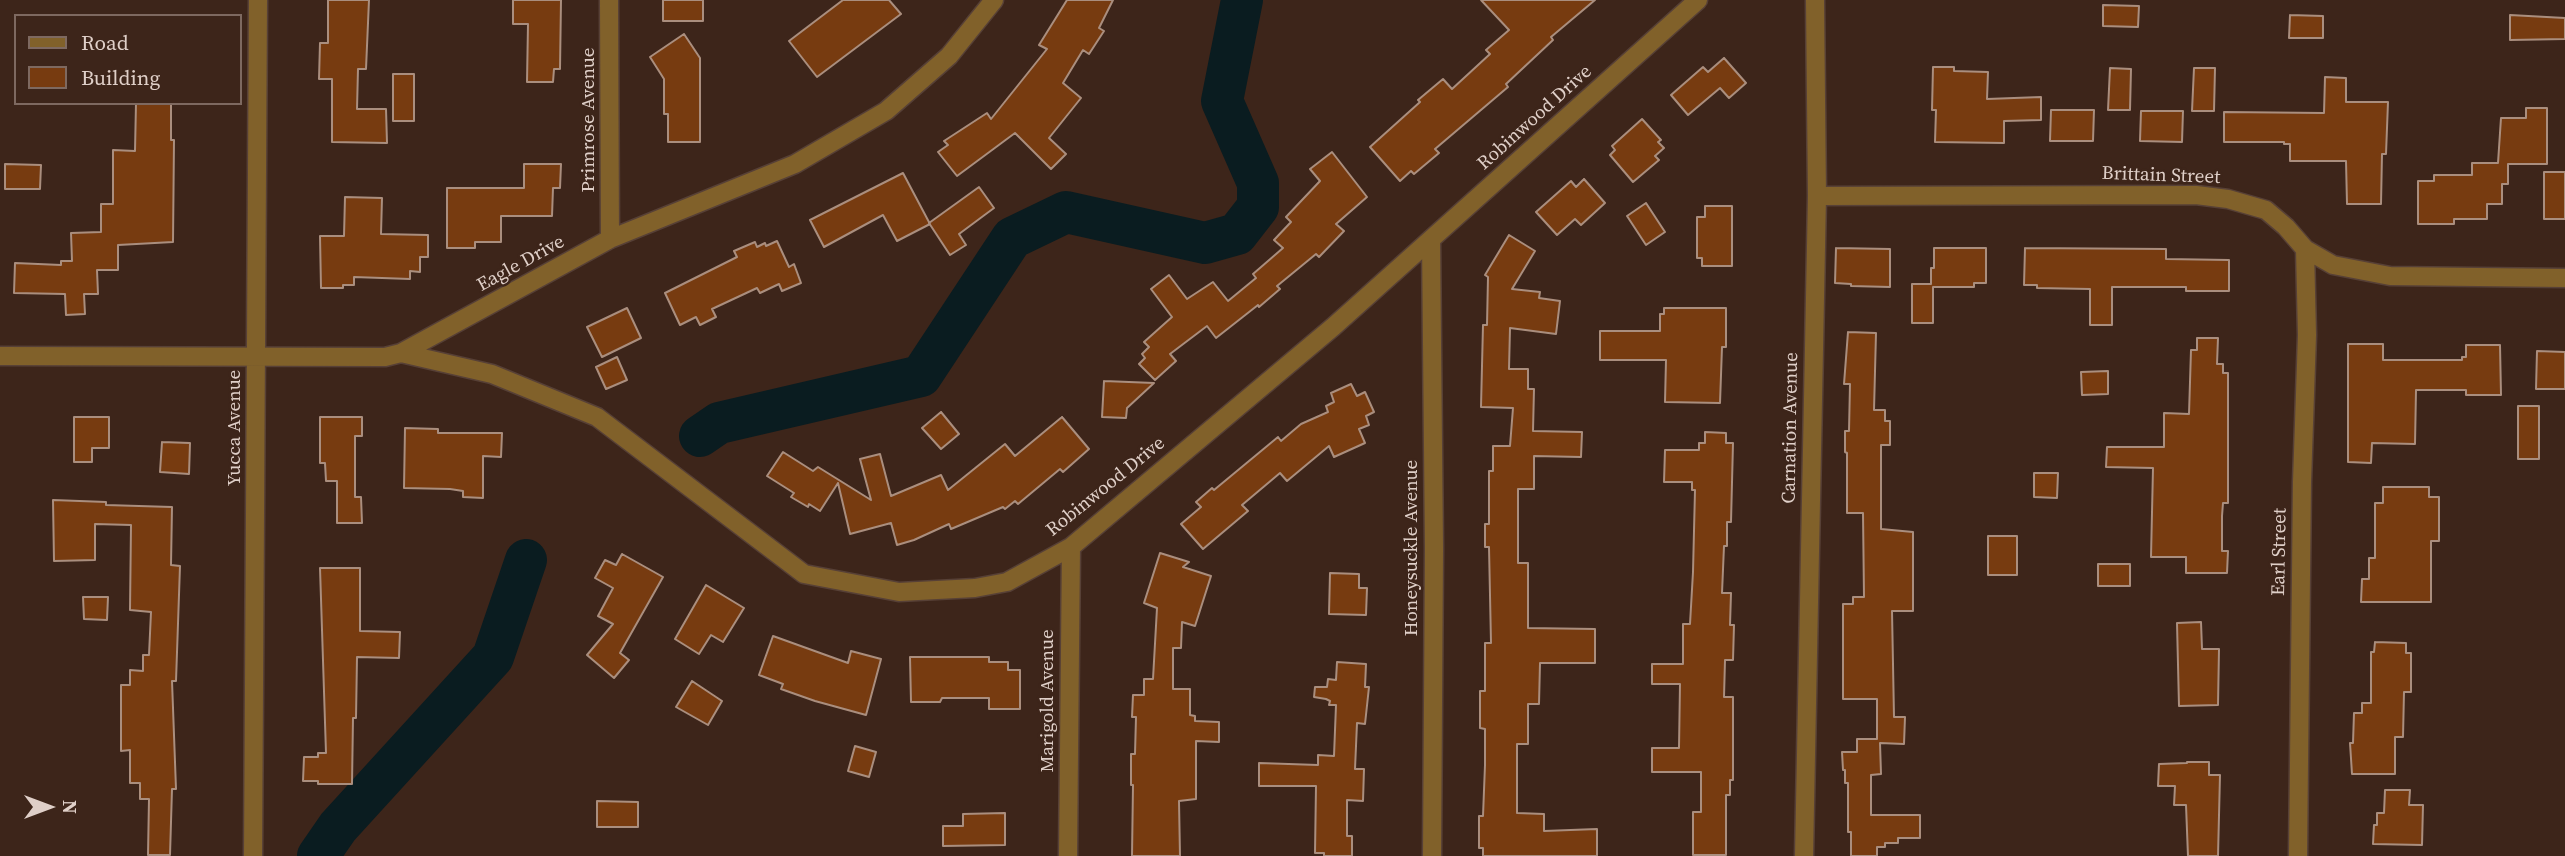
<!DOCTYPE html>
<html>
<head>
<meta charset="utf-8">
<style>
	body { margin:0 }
	#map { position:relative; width:2565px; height:856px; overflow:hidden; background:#3d251a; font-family:"Source Serif 4",serif }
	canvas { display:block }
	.legend { position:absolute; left:14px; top:14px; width:228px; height:91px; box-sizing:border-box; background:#3d251a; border:2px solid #7e6960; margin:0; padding:9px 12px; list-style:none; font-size:21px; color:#dfcfc8 }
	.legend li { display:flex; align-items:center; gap:14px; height:35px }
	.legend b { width:35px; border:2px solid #7e6960 }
	.north { position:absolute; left:14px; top:772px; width:70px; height:70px; -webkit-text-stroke:5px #3d251a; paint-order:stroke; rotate:90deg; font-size:19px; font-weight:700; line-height:28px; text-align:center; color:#dfcfc8 }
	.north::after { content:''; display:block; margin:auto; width:24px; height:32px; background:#dfcfc8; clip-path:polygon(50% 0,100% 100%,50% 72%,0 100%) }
</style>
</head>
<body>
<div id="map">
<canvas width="2565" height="856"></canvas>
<ul class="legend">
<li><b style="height:9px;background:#81612a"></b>Road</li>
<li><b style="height:19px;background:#773b10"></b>Building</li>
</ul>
<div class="north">N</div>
</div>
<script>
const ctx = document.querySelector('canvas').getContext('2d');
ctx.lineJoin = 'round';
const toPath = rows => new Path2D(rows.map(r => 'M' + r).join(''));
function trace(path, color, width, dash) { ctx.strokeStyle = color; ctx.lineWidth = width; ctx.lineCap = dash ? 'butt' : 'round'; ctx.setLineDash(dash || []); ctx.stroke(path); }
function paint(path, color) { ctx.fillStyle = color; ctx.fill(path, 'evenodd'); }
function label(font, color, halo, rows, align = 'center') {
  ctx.font = font + ' "Source Serif 4",serif'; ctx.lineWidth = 5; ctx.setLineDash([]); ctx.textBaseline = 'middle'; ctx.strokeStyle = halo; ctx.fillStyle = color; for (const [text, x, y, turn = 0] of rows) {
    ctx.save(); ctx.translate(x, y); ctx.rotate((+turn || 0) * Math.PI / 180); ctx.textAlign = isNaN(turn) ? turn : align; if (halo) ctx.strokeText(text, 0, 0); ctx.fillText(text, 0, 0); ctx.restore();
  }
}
const river = toPath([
	[700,436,719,423,921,376,1012,238,1066,212,1205,243,1237,234,1258,207,1258,183,1222,101,1242,0],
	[318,856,338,827,493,657,526,560]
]);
const building = toPath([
	[328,0,369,0,366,69,358,69,357,109,386,109,387,143,332,142,332,79,319,79,320,43,328,43,328,0],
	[513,0,561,0,560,69,554,69,553,82,527,82,528,24,513,24,513,0],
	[663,0,703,0,703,21,663,21,663,0],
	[843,0,889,0,901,14,817,77,789,41,843,0],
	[1067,0,1113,0,1099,28,1104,31,1089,54,1083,50,1063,83,1081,98,1049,138,1066,154,1051,169,1015,133,957,176,938,152,948,145,944,141,987,113,991,119,1047,49,1039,45,1067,0],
	[1481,0,1595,0,1551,37,1553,40,1506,84,1508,87,1435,149,1439,153,1414,174,1411,171,1400,181,1370,147,1420,102,1418,100,1443,79,1452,89,1490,54,1486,50,1509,30,1481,0],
	[2103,5,2139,6,2138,27,2103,26,2103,5],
	[2290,15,2323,16,2323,38,2289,38,2290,15],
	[2510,15,2565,18,2565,39,2510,40,2510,15],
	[684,34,700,58,700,142,668,142,668,114,664,114,664,79,650,57,684,34],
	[1724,58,1746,83,1729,98,1720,88,1688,115,1671,95,1703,67,1708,72,1724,58],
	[1933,67,1954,67,1954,71,1988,72,1987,99,2041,97,2041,120,2004,121,2004,143,1935,142,1936,110,1932,110,1933,67],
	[2110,68,2131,69,2130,110,2108,110,2110,68],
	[2194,68,2215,68,2214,111,2192,111,2194,68],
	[393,74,414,74,414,121,393,121,393,74],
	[2325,77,2346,78,2346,102,2388,102,2386,154,2382,154,2381,204,2347,204,2346,161,2290,161,2290,144,2284,144,2284,142,2224,142,2224,112,2324,113,2325,77],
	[136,103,171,103,171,140,174,140,173,242,118,245,118,270,97,270,98,294,84,294,85,314,66,315,65,294,14,293,15,263,61,265,61,261,72,261,71,233,101,232,101,204,113,204,113,150,135,151,136,103],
	[2526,108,2547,108,2547,164,2508,164,2508,184,2502,184,2502,204,2487,204,2487,219,2454,219,2454,224,2418,224,2418,181,2434,181,2434,175,2472,175,2472,163,2498,163,2501,118,2526,118,2526,108],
	[2051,110,2094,110,2093,141,2050,141,2051,110],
	[2141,111,2183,111,2182,142,2140,141,2141,111],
	[1642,119,1661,140,1658,142,1664,148,1655,156,1659,160,1633,182,1610,155,1615,150,1612,146,1642,119],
	[1332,152,1367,197,1336,224,1344,231,1319,257,1316,254,1277,286,1280,289,1259,307,1258,305,1216,338,1207,326,1170,354,1176,361,1155,380,1139,364,1145,358,1142,354,1149,347,1144,342,1172,317,1151,289,1169,275,1187,299,1213,282,1228,301,1256,278,1253,274,1283,248,1274,240,1291,222,1286,217,1320,181,1310,169,1332,152],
	[5,164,41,165,40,189,5,189,5,164],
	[524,164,561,164,560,188,553,188,552,216,501,216,501,242,475,242,475,248,447,248,447,188,524,188,524,164],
	[2544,172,2565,172,2565,219,2544,219,2544,172],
	[903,173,930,224,897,241,883,215,824,247,810,220,903,173],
	[1584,179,1605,203,1581,225,1575,219,1557,235,1536,212,1571,181,1576,187,1584,179],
	[979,187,994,208,959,234,966,245,950,255,929,223,979,187],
	[345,197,382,198,381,234,428,235,428,257,420,257,420,272,410,271,410,279,354,277,354,285,343,285,343,288,321,288,320,236,344,236,345,197],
	[1646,203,1665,232,1646,245,1627,216,1646,203],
	[1705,206,1732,206,1732,266,1702,266,1702,258,1697,258,1697,217,1705,217,1705,206],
	[1509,235,1535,251,1512,289,1540,292,1539,298,1560,301,1556,334,1510,328,1509,369,1528,369,1528,389,1534,389,1533,431,1582,432,1581,457,1534,456,1534,489,1518,489,1518,563,1528,563,1528,628,1595,629,1595,663,1540,663,1539,704,1528,704,1528,744,1517,744,1517,813,1544,814,1544,831,1597,829,1597,856,1483,856,1483,848,1479,848,1479,816,1483,816,1485,765,1485,729,1480,728,1480,691,1485,691,1485,643,1491,643,1489,547,1485,547,1485,524,1489,524,1489,471,1493,471,1493,446,1510,446,1513,408,1481,407,1483,325,1487,325,1488,277,1485,275,1509,235],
	[777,241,789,267,794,264,801,283,782,291,779,284,760,293,757,288,712,309,716,317,700,325,696,317,680,325,665,293,737,257,734,251,755,242,757,247,765,243,766,246,777,241],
	[1836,248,1890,249,1890,287,1851,286,1851,284,1835,283,1836,248],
	[1934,248,1986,248,1986,283,1974,283,1974,287,1933,287,1933,323,1912,323,1912,284,1931,284,1931,268,1934,268,1934,248],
	[2025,248,2166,249,2166,259,2229,260,2229,291,2186,291,2186,287,2112,287,2112,325,2090,325,2090,289,2037,288,2037,285,2024,285,2025,248],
	[627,308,641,338,602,357,587,327,627,308],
	[1664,308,1726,308,1726,347,1722,347,1720,403,1665,402,1666,360,1600,360,1600,331,1660,331,1660,314,1664,314,1664,308],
	[1848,332,1876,333,1874,410,1885,410,1885,421,1890,421,1890,445,1881,445,1881,529,1913,532,1913,611,1892,611,1894,717,1905,717,1904,744,1880,743,1881,774,1871,775,1871,815,1920,815,1920,838,1898,838,1898,843,1885,843,1885,847,1877,847,1877,856,1851,856,1851,832,1848,832,1848,783,1845,783,1845,770,1843,770,1842,752,1857,752,1857,739,1877,739,1877,699,1843,699,1843,604,1853,604,1853,597,1864,597,1863,513,1847,513,1847,453,1845,452,1845,431,1849,431,1850,384,1844,384,1848,332],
	[2197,338,2218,338,2217,364,2223,364,2223,373,2228,373,2228,503,2223,503,2222,516,2222,551,2228,551,2227,573,2186,573,2186,557,2151,557,2153,468,2106,467,2107,447,2164,447,2164,413,2189,414,2191,350,2197,350,2197,338],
	[2348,344,2383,344,2383,360,2462,360,2462,357,2466,357,2466,345,2500,345,2501,395,2466,395,2466,390,2416,390,2415,444,2372,443,2371,463,2348,462,2348,344],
	[2537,351,2565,352,2565,389,2536,389,2537,351],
	[617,357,627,380,606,389,596,367,617,357],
	[2108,371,2108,394,2082,395,2081,372,2108,371],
	[1104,381,1154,383,1127,408,1126,418,1102,417,1104,381],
	[1351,384,1357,396,1365,392,1374,412,1366,416,1369,425,1359,429,1365,443,1334,457,1329,446,1287,481,1280,473,1242,505,1248,511,1203,549,1181,524,1201,507,1196,502,1212,488,1214,490,1278,437,1281,441,1301,424,1328,412,1326,406,1334,402,1331,393,1351,384],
	[2518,406,2539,406,2539,459,2518,459,2518,406],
	[941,412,959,434,941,449,922,428,941,412],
	[74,417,109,417,109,448,92,448,92,462,74,462,74,417],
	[320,417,362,417,362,436,355,436,355,497,361,497,362,523,337,523,337,481,326,481,325,463,320,463,320,417],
	[1062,417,1089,449,1063,472,1060,469,1018,504,1015,501,1005,509,1003,507,951,529,949,524,914,540,897,545,891,523,850,534,838,483,820,511,809,504,808,507,791,497,794,493,767,476,783,452,813,471,818,467,871,500,860,459,880,454,891,496,941,475,948,490,1005,444,1015,456,1062,417],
	[405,428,438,429,438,433,502,433,501,457,483,456,483,498,463,497,463,491,450,489,404,488,405,428],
	[1705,432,1726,433,1726,443,1733,443,1731,522,1727,522,1727,546,1724,546,1722,593,1731,593,1730,625,1734,625,1733,660,1725,660,1724,697,1733,697,1733,780,1730,780,1730,795,1726,795,1726,855,1693,855,1693,812,1701,812,1701,772,1652,772,1652,748,1679,748,1680,684,1652,684,1652,664,1683,664,1683,624,1690,624,1693,572,1695,490,1692,490,1692,482,1664,482,1665,450,1699,450,1699,443,1705,443,1705,432],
	[162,442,190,443,189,474,160,472,162,442],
	[2034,473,2058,473,2057,498,2034,497,2034,473],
	[2383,487,2429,487,2429,497,2439,497,2439,541,2431,541,2431,602,2361,602,2362,579,2369,579,2369,558,2375,558,2375,503,2383,503,2383,487],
	[53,500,106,502,106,505,172,507,171,565,180,566,176,681,172,681,176,789,172,789,170,855,148,855,149,799,140,799,140,783,130,783,130,750,121,751,121,685,130,685,130,670,143,671,143,655,149,655,151,612,130,610,131,525,95,524,95,560,54,561,53,500],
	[1988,536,2017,536,2017,575,1988,575,1988,536],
	[1160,553,1189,562,1183,567,1211,576,1195,626,1182,622,1181,648,1173,648,1173,689,1190,689,1190,715,1195,716,1195,721,1219,722,1219,742,1196,741,1196,799,1179,801,1180,856,1132,856,1133,785,1131,785,1131,754,1135,754,1136,717,1132,717,1133,695,1144,695,1144,679,1153,679,1157,608,1144,603,1160,553],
	[622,554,663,577,620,653,629,660,614,678,587,655,613,624,598,616,613,588,595,578,605,560,616,565,622,554],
	[2098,564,2130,564,2130,586,2098,586,2098,564],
	[320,568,360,568,360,631,400,632,399,658,357,657,356,718,353,718,352,784,318,784,318,781,303,781,304,757,318,757,318,753,326,753,320,568],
	[1330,573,1359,574,1359,588,1367,588,1366,615,1329,614,1330,573],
	[706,585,744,608,723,642,711,635,699,654,675,639,706,585],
	[83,597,108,597,107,620,84,619,83,597],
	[2201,622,2202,649,2219,649,2218,705,2179,706,2177,623,2201,622],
	[773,636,848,663,851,651,881,659,866,715,815,701,781,689,783,684,759,675,773,636],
	[2375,642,2406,643,2406,653,2411,653,2411,692,2404,692,2403,737,2395,737,2395,774,2352,774,2350,743,2353,743,2354,713,2362,713,2362,703,2371,703,2371,652,2374,652,2375,642],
	[910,657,989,657,989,662,1008,662,1008,670,1020,670,1020,709,989,709,989,698,942,698,940,702,911,702,910,657],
	[1337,662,1366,664,1365,687,1369,687,1365,724,1357,723,1355,769,1364,769,1363,801,1347,800,1347,836,1352,836,1352,856,1324,856,1324,853,1315,853,1316,786,1259,786,1259,763,1318,765,1318,755,1334,756,1336,705,1329,705,1330,701,1326,699,1314,697,1315,687,1327,687,1328,679,1336,680,1337,662],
	[692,681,722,701,708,725,676,707,692,681],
	[855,746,876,752,869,777,848,771,855,746],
	[2187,762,2209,762,2209,775,2220,775,2218,856,2188,856,2186,805,2174,805,2175,786,2158,786,2159,764,2187,763,2187,762],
	[2385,790,2410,790,2409,805,2423,805,2422,845,2373,844,2374,825,2377,825,2377,813,2384,813,2385,790],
	[597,801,638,802,638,827,597,827,597,801],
	[1005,813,1005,845,943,846,943,826,963,826,963,814,1005,813]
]);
const minor = toPath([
	[609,0,610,239],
	[1817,196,2196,195,2228,199,2266,210,2286,227,2305,249,2333,265,2390,276,2565,278],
	[1431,239,1434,549,1432,856],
	[401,353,492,374,597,417,804,574,899,592,975,588,1007,582,1071,547,1333,327,1698,0],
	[0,356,385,357,401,353,610,239,795,164,886,111,949,56,994,0],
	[253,856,258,0],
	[1068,856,1071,547],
	[1804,856,1817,196,1815,0],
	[2298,856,2302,482,2307,335,2305,249]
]);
const streetNames = [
	["Robinwood Drive",1535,118,-42],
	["Primrose Avenue",589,120,-90],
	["Brittain Street",2161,176,2],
	["Eagle Drive",521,264,-29],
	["Yucca Avenue",235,428,-90],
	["Carnation Avenue",1791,428,-89],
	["Robinwood Drive",1106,487,-39],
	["Honeysuckle Avenue",1412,548,-90],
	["Earl Street",2280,552,-89],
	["Marigold Avenue",1048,701,-90]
];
trace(river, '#0a1c20', 42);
paint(building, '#773b10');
trace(building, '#aa8e7e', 2);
trace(minor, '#574036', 21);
trace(minor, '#81612a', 18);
label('19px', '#dfcfc8', '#3d251a', streetNames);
</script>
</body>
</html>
